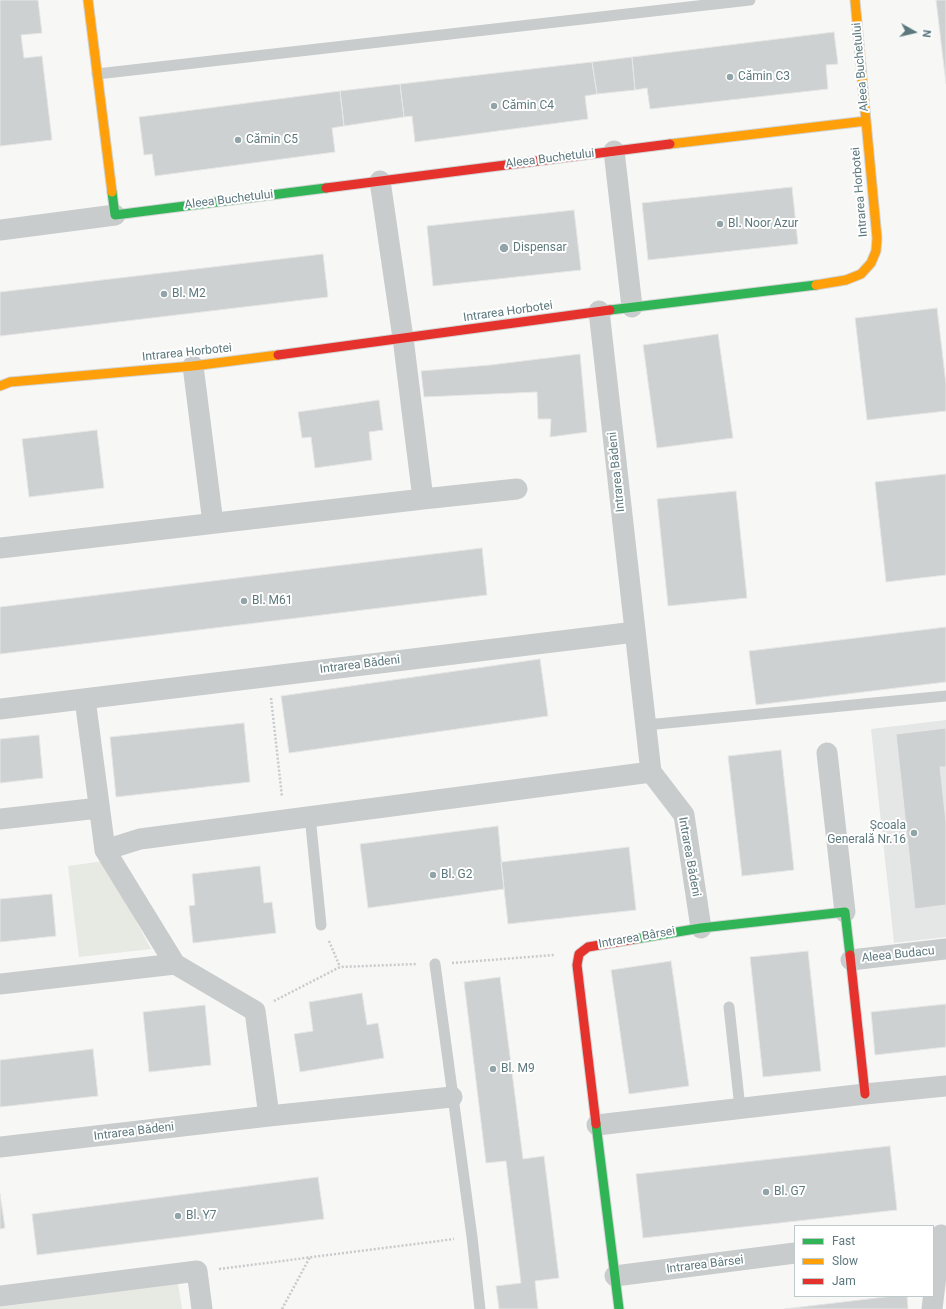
<!DOCTYPE html>
<html>
<head>
<meta charset="utf-8">
<style>
	body { margin:0 }
	#map { position:relative; width:946px; height:1309px; overflow:hidden; background:#f7f7f6; font-family:Roboto,sans-serif }
	canvas { display:block }
	.legend { position:absolute; left:794px; top:1225px; width:140px; height:72px; box-sizing:border-box; background:#fff; border:1px solid #bec9cb; margin:0; padding:5px 7px; list-style:none; font-size:12px; color:#5c787d }
	.legend li { display:flex; align-items:center; gap:8px; height:20px }
	.legend b { width:20px; border:1px solid #bec9cb }
	.north { position:absolute; left:894px; top:12px; width:40px; height:40px; -webkit-text-stroke:3px #fff; paint-order:stroke; rotate:98deg; font-size:11px; font-weight:700; line-height:16px; text-align:center; color:#5c787d }
	.north::after { content:''; display:block; margin:auto; width:14px; height:18px; background:#5c787d; clip-path:polygon(50% 0,100% 100%,50% 72%,0 100%) }
</style>
</head>
<body>
<div id="map">
<canvas width="946" height="1309"></canvas>
<ul class="legend">
<li><b style="height:5px;background:#30b455"></b>Fast</li>
<li><b style="height:5px;background:#ff9f0a"></b>Slow</li>
<li><b style="height:5px;background:#e5322d"></b>Jam</li>
</ul>
<div class="north">N</div>
</div>
<script>
const ctx = document.querySelector('canvas').getContext('2d');
ctx.lineJoin = 'round';
function paint(path, color) { ctx.fillStyle = color; ctx.fill(path, 'evenodd'); }
const toPath = rows => new Path2D(rows.map(r => 'M' + r).join(''));
function trace(path, color, width, dash) { ctx.strokeStyle = color; ctx.lineWidth = width; ctx.lineCap = dash ? 'butt' : 'round'; ctx.setLineDash(dash || []); ctx.stroke(path); }
function label(font, color, halo, rows, align = 'center') {
  ctx.font = font + ' Roboto,sans-serif'; ctx.lineWidth = 4; ctx.setLineDash([]); ctx.textBaseline = 'middle'; ctx.strokeStyle = halo; ctx.fillStyle = color; for (const [text, x, y, turn = 0] of rows) {
    ctx.save(); ctx.translate(x, y); ctx.rotate((+turn || 0) * Math.PI / 180); ctx.textAlign = isNaN(turn) ? turn : align; if (halo) ctx.strokeText(text, 0, 0); ctx.fillText(text, 0, 0); ctx.restore();
  }
}
const built = toPath([
	[946,720,946,937,894,943,871,729]
]);
const green = toPath([
	[104,861,151,949,79,957,68,866],
	[178,1283,182,1309,0,1309,0,1307]
]);
const building = toPath([
	[0,0,38,0,42,33,21,35,24,58,42,56,52,140,0,146,0,0],
	[936,0,946,0,946,84,936,0],
	[834,32,838,64,826,65,828,89,650,109,647,88,635,90,632,57,834,32],
	[632,57,635,90,597,94,592,62,632,57],
	[592,62,597,94,585,96,588,119,415,142,412,116,404,117,400,84,592,62],
	[400,84,404,117,344,126,340,91,400,84],
	[340,91,344,126,332,128,335,152,155,176,152,154,144,155,139,117,340,91],
	[792,187,798,244,648,260,642,203,792,187],
	[574,210,581,270,433,286,427,226,574,210],
	[323,254,328,297,0,336,0,292,323,254],
	[937,308,946,384,946,411,867,420,855,318,937,308],
	[718,334,733,438,657,448,643,345,718,334],
	[580,354,587,432,550,437,551,419,538,419,537,392,424,397,421,371,490,365,580,354],
	[379,400,383,430,369,432,372,460,315,468,311,437,302,438,298,412,379,400],
	[97,430,104,488,29,497,22,439,97,430],
	[946,474,946,575,886,582,875,482,946,474],
	[736,491,747,598,668,606,657,499,736,491],
	[482,548,487,595,0,654,0,607,482,548],
	[946,627,946,682,756,705,749,651,946,627],
	[540,659,548,716,289,753,281,696,540,659],
	[244,723,250,782,116,797,110,737,244,723],
	[946,728,946,767,940,767,946,822,946,905,915,909,896,734,946,728],
	[39,735,43,778,0,783,0,739,39,735],
	[781,750,794,870,742,876,728,756,781,750],
	[498,826,504,889,368,908,360,844,498,826],
	[629,847,636,910,508,924,501,862,629,847],
	[260,866,264,903,272,902,276,933,193,943,189,906,195,905,192,874,260,866],
	[52,894,56,936,0,942,0,899,52,894],
	[808,951,821,1071,763,1077,750,957,808,951],
	[671,961,689,1086,629,1094,611,970,671,961],
	[500,977,523,1159,544,1156,559,1278,535,1281,538,1309,499,1309,496,1286,521,1283,506,1161,486,1163,464,982,500,977],
	[362,993,367,1025,378,1023,384,1058,300,1072,294,1034,313,1031,309,1002,362,993],
	[946,1004,946,1047,875,1055,871,1012,946,1004],
	[205,1005,211,1065,149,1072,143,1012,205,1005],
	[93,1049,98,1096,0,1107,0,1060,93,1049],
	[890,1146,897,1210,643,1238,636,1174,890,1146],
	[318,1177,324,1219,37,1255,32,1214,318,1177],
	[0,1194,5,1228,0,1229,0,1194],
	[893,1296,907,1296,908,1309,784,1309,893,1296]
]);
const path = toPath([
	[271,698,282,797],
	[329,941,340,967],
	[452,963,554,955],
	[274,1001,340,967,417,964],
	[219,1269,454,1239],
	[282,1309,310,1257]
]);
const lane = toPath([
	[97,74,750,0],
	[646,725,946,696],
	[310,816,321,925],
	[435,964,472,1237,480,1309],
	[729,1007,740,1108]
]);
const street = toPath([
	[614,151,632,307],
	[0,230,115,215],
	[599,311,651,772,684,815,701,928],
	[193,366,213,523],
	[423,499,517,489],
	[0,548,423,499,403,338,380,181],
	[85,699,105,850,175,964,255,1011,269,1116],
	[0,709,635,632],
	[827,753,845,912],
	[0,819,99,808],
	[105,850,140,839,651,772],
	[851,960,946,949],
	[0,984,175,964],
	[597,1125,865,1094,946,1086],
	[0,1147,269,1116,452,1097],
	[615,1276,795,1253],
	[0,1296,197,1271,202,1309],
	[932,1309,941,1235]
]);
const fast = toPath([
	[112,192,115,215,326,188],
	[610,310,816,285],
	[635,939,701,928,845,912,850,955],
	[596,1124,619,1309]
]);
const slow = toPath([
	[88,0,112,192],
	[670,144,866,121,855,0],
	[816,285,846,280,861,274,871,263,876,251,877,238,866,121],
	[0,386,10,382,193,366,278,355]
]);
const jam = toPath([
	[326,188,670,144],
	[278,355,610,310],
	[850,955,865,1094],
	[596,1124,577,965,579,954,588,947,635,939]
]);
const markers = [
	[730,77,4,"#92a4a7"],
	[494,106,4,"#92a4a7"],
	[238,140,4,"#92a4a7"],
	[720,224,4,"#92a4a7"],
	[504,248,5,"#92a4a7"],
	[164,294,4,"#92a4a7"],
	[244,601,4,"#92a4a7"],
	[914,833,4,"#92a4a7"],
	[433,875,4,"#92a4a7"],
	[493,1069,4,"#92a4a7"],
	[766,1192,4,"#92a4a7"],
	[178,1216,4,"#92a4a7"]
];
const streetNames = [
	["Aleea Buchetului",861,67,-95],
	["Aleea Buchetului",550,159,-7],
	["Intrarea Horbotei",860,192,-95],
	["Aleea Buchetului",229,200,-7],
	["Intrarea Horbotei",508,312,-8],
	["Intrarea Horbotei",187,353,-6],
	["Intrarea Bădeni",617,472,-96],
	["Intrarea Bădeni",360,665,-7],
	["Intrarea Bădeni",689,857,80],
	["Intrarea Bârsei",637,938,-10],
	["Aleea Budacu",898,955,-6],
	["Intrarea Bădeni",134,1132,-7],
	["Intrarea Bârsei",705,1265,-7]
];
const poiNames = [
	["Cămin C3",738,77],
	["Cămin C4",502,106],
	["Cămin C5",246,140],
	["Bl. Noor Azur",728,224],
	["Dispensar",513,248],
	["Bl. M2",172,294],
	["Bl. M61",252,601],
	["Școala",906,826,"right"],
	["Generală Nr.16",906,840,"right"],
	["Bl. G2",441,875],
	["Bl. M9",501,1069],
	["Bl. G7",774,1192],
	["Bl. Y7",186,1216]
];
paint(built, '#e5e7e6');
paint(green, '#e7e9e3');
paint(building, '#ced1d1');
trace(building, '#e6e6e6', 1);
trace(fast, '#d2d4d4', 11);
trace(slow, '#d2d4d4', 11);
trace(jam, '#d2d4d4', 11);
trace(path, '#c8cacb', 2.5, [2, 2]);
trace(lane, '#c9cccc', 11);
trace(street, '#c9cccc', 21);
trace(fast, '#30b455', 9);
trace(slow, '#ff9f0a', 9);
trace(jam, '#e5322d', 9);
for (const [x, y, r, color] of markers) { const dot = new Path2D(); dot.arc(x, y, r, 0, 2 * Math.PI); ctx.fillStyle = color; ctx.fill(dot); trace(dot, '#fff', 1.5); }
label('12px', '#5c787d', '#fff', streetNames);
label('12px', '#5c787d', '#fff', poiNames, 'left');
</script>
</body>
</html>
